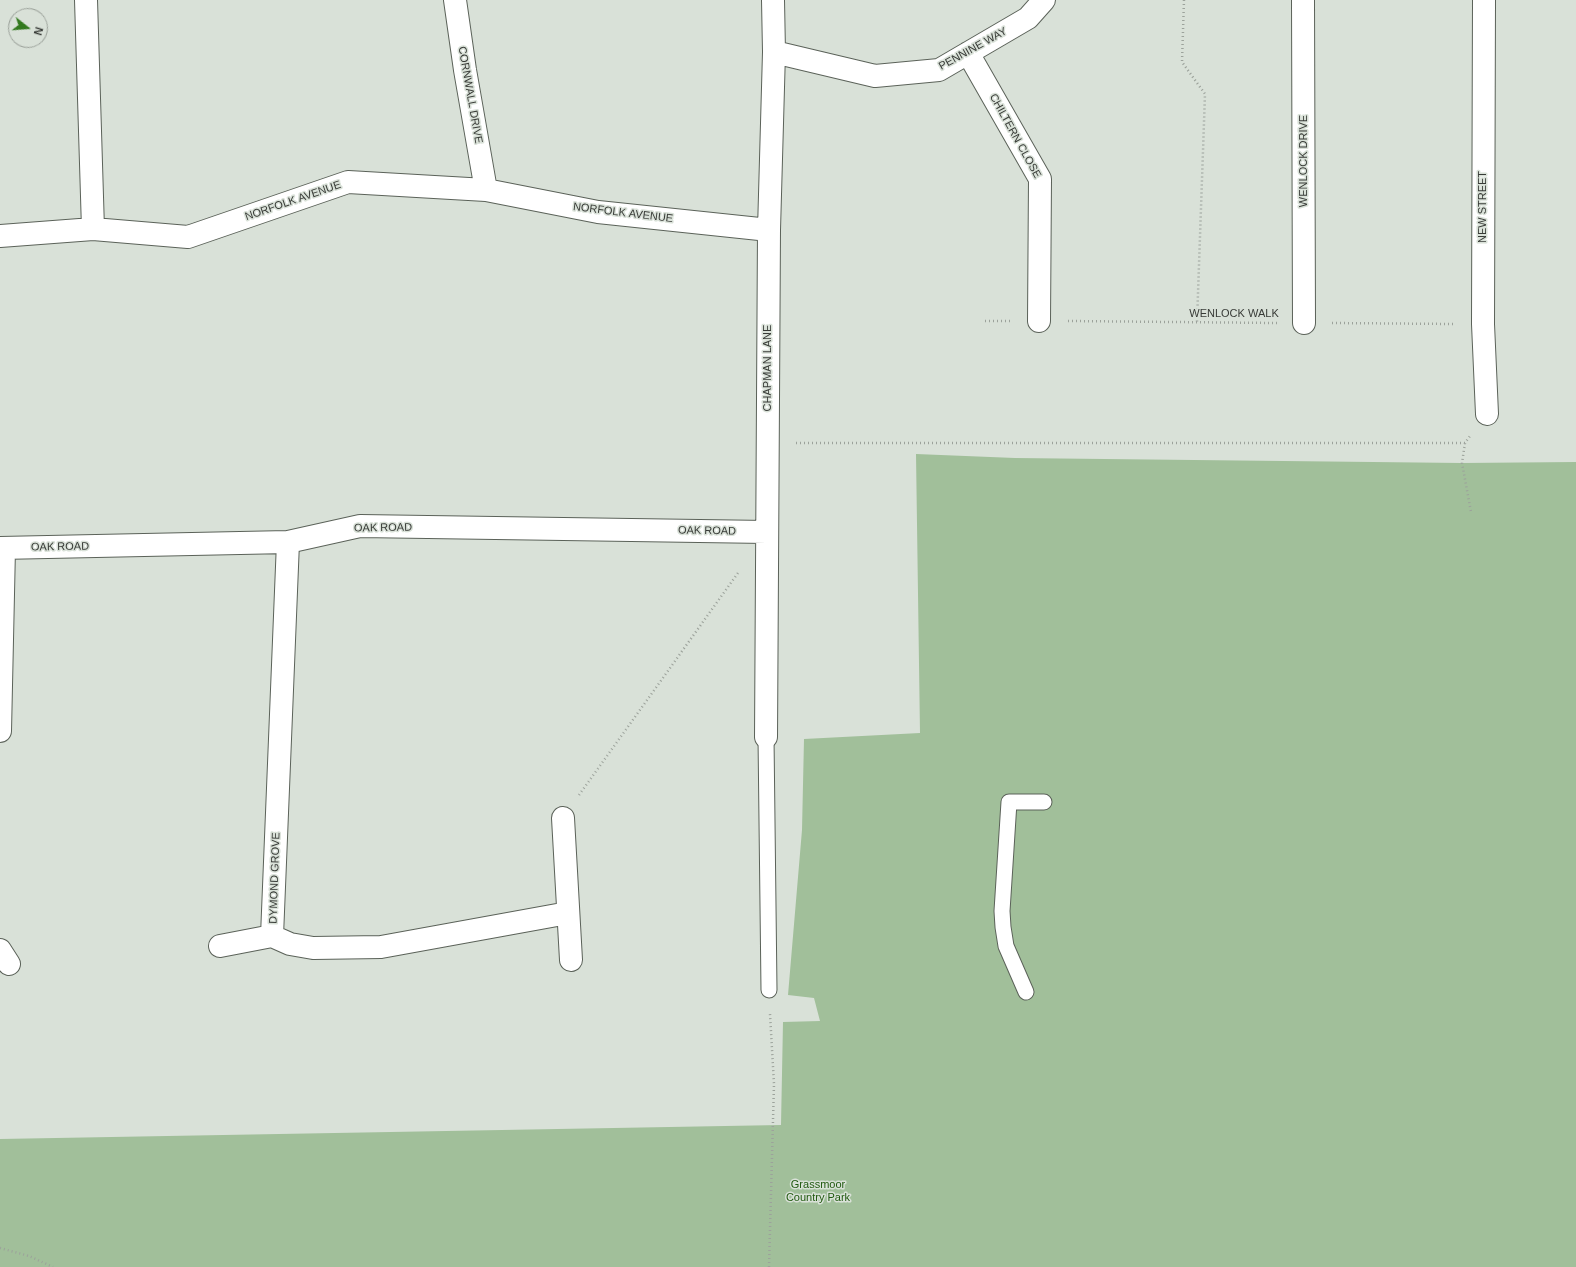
<!DOCTYPE html>
<html>
<head>
<meta charset="utf-8">
<style>
	body { margin:0 }
	#map { position:relative; width:1576px; height:1267px; overflow:hidden; background:#d9e1d8; font-family:Helvetica,sans-serif }
	canvas { display:block }
	.north { position:absolute; left:8px; top:8px; width:40px; height:40px; box-sizing:border-box; background:#d9e1d8; border:1px solid #999f98; border-radius:50%; rotate:107deg; font-size:11px; font-weight:700; line-height:16px; text-align:center; color:#383b37 }
	.north::after { content:''; display:block; margin:auto; width:14px; height:18px; background:#32791e; clip-path:polygon(50% 0,100% 100%,50% 72%,0 100%) }
</style>
</head>
<body>
<div id="map">
<canvas width="1576" height="1267"></canvas>
<div class="north">N</div>
</div>
<script>
const ctx = document.querySelector('canvas').getContext('2d');
ctx.lineJoin = 'round';
function paint(path, color) { ctx.fillStyle = color; ctx.fill(path, 'evenodd'); }
const toPath = rows => new Path2D(rows.map(r => 'M' + r).join(''));
function trace(path, color, width, dash) { ctx.strokeStyle = color; ctx.lineWidth = width; ctx.lineCap = dash ? 'butt' : 'round'; ctx.setLineDash(dash || []); ctx.stroke(path); }
function label(font, color, halo, rows, align = 'center') {
  ctx.font = font + ' Helvetica,sans-serif'; ctx.lineWidth = 3; ctx.setLineDash([]); ctx.textBaseline = 'middle'; ctx.strokeStyle = halo; ctx.fillStyle = color; for (const [text, x, y, turn = 0] of rows) {
    ctx.save(); ctx.translate(x, y); ctx.rotate((+turn || 0) * Math.PI / 180); ctx.textAlign = isNaN(turn) ? turn : align; if (halo) ctx.strokeText(text, 0, 0); ctx.fillText(text, 0, 0); ctx.restore();
  }
}
const green = toPath([
	[916,454,1015,458,1462,463,1576,462,1576,1267,0,1267,0,1139,781,1125,783,1022,820,1021,814,998,788,995,802,830,804,739,920,733]
]);
const path = toPath([
	[1184,0,1182,62,1205,94,1197,322],
	[985,321,1011,321],
	[1068,321,1277,323],
	[1332,323,1455,324],
	[796,443,1465,443,1470,436],
	[1465,443,1462,463,1471,512],
	[579,795,738,573],
	[0,1248,29,1256,53,1267],
	[769,1267,774,1084,770,1014]
]);
const service = toPath([
	[766,737,769,990],
	[1026,992,1006,946,1003,927,1002,911,1009,802,1044,802]
]);
const minor = toPath([
	[86,0,93,229,188,237,348,182,486,190,598,212,769,230],
	[455,0,465,70,486,190],
	[1303,0,1304,323],
	[1484,0,1483,324,1487,414],
	[774,52,875,76,939,70,1028,18,1044,0],
	[968,53,1040,179,1039,321],
	[0,236,93,229],
	[288,542,272,936,290,944,313,948,381,947,568,913],
	[0,548,288,542,360,526,767,532],
	[0,731,4,548],
	[766,737,769,230,774,52,773,0],
	[563,818,571,960],
	[220,946,272,936],
	[0,950,9,964]
]);
const streetNames = [
	["PENNINE WAY",973,49,-29],
	["CORNWALL DRIVE",470,95,80],
	["CHILTERN CLOSE",1015,136,61],
	["WENLOCK DRIVE",1304,161,-90],
	["NORFOLK AVENUE",293,201,-19],
	["NEW STREET",1483,207,-90],
	["NORFOLK AVENUE",623,213,7],
	["WENLOCK WALK",1234,314],
	["CHAPMAN LANE",768,368,-90],
	["OAK ROAD",383,528,-1],
	["OAK ROAD",707,531,1],
	["OAK ROAD",60,547,-1],
	["DYMOND GROVE",275,878,-88]
];
const parkNames = [
	["Grassmoor",818,1185],
	["Country Park",818,1198]
];
paint(green, '#a1bf9a');
trace(service, '#5b6259', 17);
trace(minor, '#5b6259', 24);
trace(path, '#9ca29b', 2.5, [1, 3]);
trace(service, '#fff', 15);
trace(minor, '#fff', 22);
label('11px', '#383b37', '#d9e1d8', streetNames);
label('11px', '#20590f', '#d9e1d8', parkNames);
</script>
</body>
</html>
